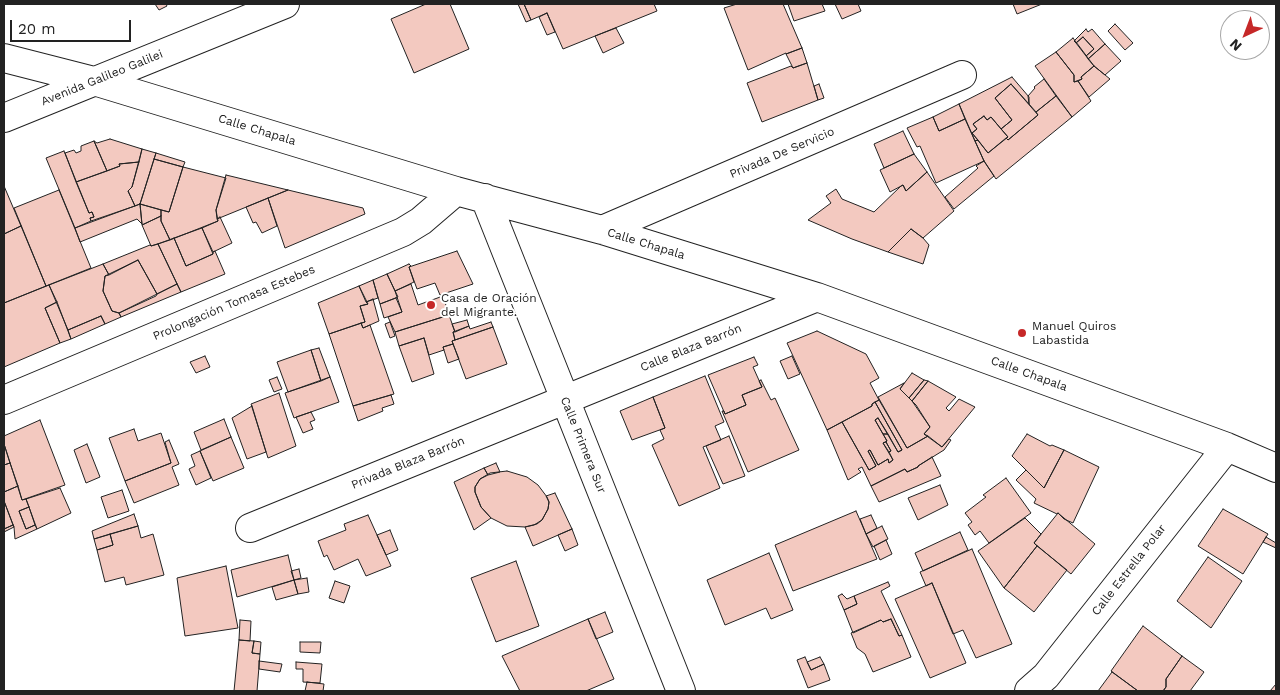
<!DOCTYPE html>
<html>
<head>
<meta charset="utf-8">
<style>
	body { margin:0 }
	#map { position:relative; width:1280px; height:695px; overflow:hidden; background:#fff; font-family:"Work Sans",sans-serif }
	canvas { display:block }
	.frame { position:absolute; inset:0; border:5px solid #222; pointer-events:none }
	.north { position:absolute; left:1220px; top:10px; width:50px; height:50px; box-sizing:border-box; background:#fff; border:1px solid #a7a7a7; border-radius:50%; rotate:223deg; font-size:14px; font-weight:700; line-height:20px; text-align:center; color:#222 }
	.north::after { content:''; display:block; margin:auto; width:18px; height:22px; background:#c62828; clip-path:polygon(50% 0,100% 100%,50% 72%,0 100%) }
	.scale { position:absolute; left:10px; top:20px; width:121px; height:22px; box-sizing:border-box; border:2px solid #222; border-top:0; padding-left:6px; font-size:15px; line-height:18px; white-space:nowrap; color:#222; -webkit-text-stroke:4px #fff; paint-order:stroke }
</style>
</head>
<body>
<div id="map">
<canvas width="1280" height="695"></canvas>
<div class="frame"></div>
<div class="north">N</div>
<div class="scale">20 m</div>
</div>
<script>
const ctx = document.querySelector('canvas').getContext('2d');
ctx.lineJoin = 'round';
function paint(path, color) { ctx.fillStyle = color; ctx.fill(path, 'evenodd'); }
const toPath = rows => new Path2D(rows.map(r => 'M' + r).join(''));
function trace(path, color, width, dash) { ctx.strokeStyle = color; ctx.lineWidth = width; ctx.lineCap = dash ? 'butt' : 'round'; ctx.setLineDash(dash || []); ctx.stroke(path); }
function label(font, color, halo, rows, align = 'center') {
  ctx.font = font + ' "Work Sans",sans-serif'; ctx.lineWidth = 4; ctx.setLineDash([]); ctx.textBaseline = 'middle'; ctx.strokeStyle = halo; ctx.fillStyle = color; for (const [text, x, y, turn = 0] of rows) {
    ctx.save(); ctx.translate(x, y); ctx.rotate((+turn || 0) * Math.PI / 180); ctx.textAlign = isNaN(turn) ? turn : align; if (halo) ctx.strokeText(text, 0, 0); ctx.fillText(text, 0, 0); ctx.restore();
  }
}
const building = toPath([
	[155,4,166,4,167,6,159,10,155,4],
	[426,4,450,4,469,49,414,73,391,19,426,4],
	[518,4,524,4,531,20,526,22,518,4],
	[524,4,654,4,657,11,563,49,547,13,531,20,524,4],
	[737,4,783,4,802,48,786,54,786,53,748,70,724,8,737,4],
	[788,4,822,4,825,11,794,21,788,4],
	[835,4,858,4,861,11,842,19,835,4],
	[1013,4,1042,4,1017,14,1013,4],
	[547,13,555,32,547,35,539,17,547,13],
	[1115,24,1133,43,1125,50,1108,31,1115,24],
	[616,28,624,43,603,53,595,36,616,28],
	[1086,29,1088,32,1092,29,1105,44,1088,59,1086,56,1094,49,1083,37,1076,43,1074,41,1086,29],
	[1083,37,1094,49,1086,56,1076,43,1083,37],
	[1073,38,1094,66,1081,77,1082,79,1074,82,1074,75,1056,52,1073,38],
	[1105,44,1121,61,1105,75,1094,66,1088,59,1105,44],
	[802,48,807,63,793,68,786,54,802,48],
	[1056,52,1074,75,1074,82,1078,81,1091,101,1072,117,1035,66,1056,52],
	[807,63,818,100,762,122,747,83,791,66,793,68,807,63],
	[1094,66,1110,79,1089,97,1078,81,1082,79,1081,77,1094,66],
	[1012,77,1029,97,1029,104,1011,84,995,98,1012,120,1001,129,991,117,987,120,984,116,973,124,977,129,972,133,978,140,975,141,959,104,1012,77],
	[1044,79,1056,96,1036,112,1029,104,1028,96,1035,88,1034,87,1044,79],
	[819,84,824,98,818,100,814,86,819,84],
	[1011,84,1038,115,1008,140,1006,138,1008,137,1001,129,1012,120,995,98,1011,84],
	[1056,96,1072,117,996,179,984,161,975,141,978,140,988,153,1006,138,1008,140,1038,115,1036,112,1056,96],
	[959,104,965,119,939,131,933,117,959,104],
	[984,116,987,120,991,117,1008,137,988,153,972,133,977,129,973,124,984,116],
	[933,117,939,131,965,119,984,161,936,183,920,146,917,147,907,128,933,117],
	[903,131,914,154,884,168,874,144,903,131],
	[110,139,142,149,139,162,119,164,120,166,107,171,94,141,97,143,110,139],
	[94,141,107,171,76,182,65,153,74,150,76,153,81,151,81,146,94,141],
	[142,149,156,153,140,204,135,206,128,191,132,187,142,149],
	[64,151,89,213,92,212,94,217,90,218,91,221,75,228,46,158,64,151],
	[156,153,185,162,183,167,154,159,156,153],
	[914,154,927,172,906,191,903,185,890,192,880,170,914,154],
	[154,159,183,167,169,212,140,204,154,159],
	[984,161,994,176,954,209,945,197,978,168,976,166,984,161],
	[139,162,132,187,128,191,135,206,91,221,90,218,94,217,92,212,89,213,76,182,120,166,119,164,139,162],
	[183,167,226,178,216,210,218,221,170,240,161,221,161,210,169,212,183,167],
	[927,172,954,211,923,238,911,229,888,252,852,239,808,220,831,203,826,196,836,189,842,199,874,212,901,186,903,185,906,191,927,172],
	[226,175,288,190,217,219,216,210,226,175],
	[4,186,21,226,4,234,4,186],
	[59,190,91,268,46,286,14,208,59,190],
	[288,190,363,208,365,214,285,248,268,198,288,190],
	[268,198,277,226,262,233,256,222,253,223,246,207,268,198],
	[140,204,161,210,161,216,142,225,140,204],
	[140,204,142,224,137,219,80,242,75,228,140,204],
	[161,216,161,221,170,240,151,246,142,225,161,216],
	[220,217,232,243,213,252,202,228,218,221,217,219,220,217],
	[21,226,46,286,4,303,4,234,21,226],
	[202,228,213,254,186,266,174,238,202,228],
	[911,229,923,238,929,245,923,264,888,252,911,229],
	[174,238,186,266,213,254,213,252,215,251,225,274,181,292,158,244,174,238],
	[158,244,177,284,157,294,138,260,109,275,103,264,150,245,151,246,158,244],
	[457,251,473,284,440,295,435,283,417,289,409,267,457,251],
	[138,260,157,294,156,296,119,313,112,311,103,291,105,276,138,260],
	[103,264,109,275,105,276,103,291,112,311,119,313,121,317,105,324,101,316,68,330,49,285,103,264],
	[409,264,411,266,409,267,414,282,395,291,387,274,409,264],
	[387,274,398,297,380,304,373,280,387,274],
	[373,280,378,298,366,302,359,286,373,280],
	[177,284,181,292,121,317,119,313,177,284],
	[411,284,418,305,443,296,449,315,395,332,388,317,402,312,395,291,411,284],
	[49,285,57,302,45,308,60,343,4,367,4,303,49,285],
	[359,286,368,304,360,306,365,322,329,334,318,303,359,286],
	[396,298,402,312,384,318,380,304,396,298],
	[373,299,379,321,363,328,361,323,365,322,360,306,368,304,366,302,373,299],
	[57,302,71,339,60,343,45,308,57,302],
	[449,315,455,332,453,332,455,340,452,341,453,344,443,347,444,350,429,355,424,338,399,346,395,332,449,315],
	[101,316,105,324,71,339,68,330,101,316],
	[467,320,469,326,455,332,452,324,467,320],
	[390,322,395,336,390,338,385,324,390,322],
	[491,322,493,327,455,340,453,332,469,326,470,329,491,322],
	[361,323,363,328,370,325,394,394,353,406,329,334,361,323],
	[493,327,507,364,466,379,452,341,493,327],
	[817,331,866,354,879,378,870,383,879,400,872,404,872,406,827,430,787,343,817,331],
	[424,338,434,374,412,382,399,346,424,338],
	[453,344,459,359,448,363,443,347,453,344],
	[319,348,330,377,321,381,311,350,319,348],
	[311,350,321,381,288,392,277,362,311,350],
	[205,356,210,367,196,373,190,362,205,356],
	[792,356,800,374,788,379,780,361,792,356],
	[754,357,758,365,753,367,762,387,742,395,746,405,725,414,708,375,754,357],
	[912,373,924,380,909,398,900,389,912,373],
	[705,376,724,422,715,426,721,440,703,447,720,488,679,506,652,445,664,439,660,430,665,428,653,397,705,376],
	[277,377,282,389,274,392,269,380,277,377],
	[330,377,339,402,294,418,285,393,330,377],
	[761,380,771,400,775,398,799,450,748,472,722,411,724,411,725,414,746,405,742,395,762,387,759,381,761,380],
	[924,380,928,381,912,401,909,398,924,380],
	[928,381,956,397,946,408,949,411,959,399,975,407,942,447,924,434,930,427,912,401,928,381],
	[904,383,900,389,916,405,930,427,924,434,928,436,907,448,878,397,904,383],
	[279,393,296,446,268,458,251,404,279,393],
	[391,395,394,404,382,408,383,411,358,421,353,406,391,395],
	[653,397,665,428,632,440,620,411,653,397],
	[879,400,907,448,928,436,942,447,949,439,951,440,944,450,918,466,918,467,907,472,905,469,871,486,862,467,858,469,861,472,848,480,827,430,842,422,869,470,876,466,868,451,870,450,878,465,888,459,889,463,893,460,889,452,891,451,886,442,887,441,883,434,888,434,898,452,902,450,875,402,879,400],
	[875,402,902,450,898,452,878,418,875,420,887,441,883,443,893,460,889,463,888,459,878,465,870,450,868,451,876,466,869,470,842,422,872,406,872,404,875,402],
	[252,406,266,452,247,459,232,418,252,406],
	[311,412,315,420,310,422,313,429,303,433,296,417,311,412],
	[878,418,888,434,883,434,875,420,878,418],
	[224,419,231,437,201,450,194,432,224,419],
	[40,420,65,485,22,500,4,444,4,436,40,420],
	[134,429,138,441,161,433,171,463,125,481,109,438,134,429],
	[1027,434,1050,446,1052,445,1064,450,1044,488,1012,456,1027,434],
	[729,436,745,476,723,484,706,446,729,436],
	[231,437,244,468,213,481,200,451,231,437],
	[169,440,179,464,172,467,179,485,134,503,125,481,171,463,165,442,169,440],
	[886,442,891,451,889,452,883,443,886,442],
	[4,444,10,463,4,465,4,444],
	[87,444,100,477,86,483,74,450,87,444],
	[1064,450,1099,467,1073,523,1064,519,1058,513,1057,514,1034,503,1036,499,1016,480,1026,470,1044,488,1064,450],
	[200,451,211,478,196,485,189,469,195,466,191,455,200,451],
	[932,457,941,476,879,502,871,486,905,469,907,472,918,467,918,466,932,457],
	[10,463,18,486,4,492,4,465,10,463],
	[496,463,500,472,488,475,484,468,496,463],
	[484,468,488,475,480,479,475,487,475,492,481,507,491,518,474,530,454,482,484,468],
	[507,471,527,477,538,485,547,497,549,502,548,509,542,520,537,524,525,527,507,526,491,518,481,507,475,492,475,487,480,479,490,473,507,471],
	[1006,478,1031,513,989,543,980,531,975,535,968,525,972,522,965,513,986,497,983,495,1006,478],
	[940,485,948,505,918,520,908,498,940,485],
	[18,486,22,500,26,499,29,507,19,511,26,529,35,525,37,529,15,539,14,527,4,501,4,492,18,486],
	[60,488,71,513,37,529,26,499,60,488],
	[122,490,129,511,108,518,101,497,122,490],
	[555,493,572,529,533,546,525,527,534,525,542,520,548,509,549,502,546,496,555,493],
	[4,501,13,525,4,529,4,501],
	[29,507,35,525,26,529,19,511,29,507],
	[1223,509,1268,534,1243,574,1198,546,1223,509],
	[856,511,877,559,793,591,775,545,856,511],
	[1058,513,1095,544,1071,574,1034,543,1058,513],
	[134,514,138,526,94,539,92,531,134,514],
	[368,515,391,566,366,576,358,559,334,570,327,555,324,557,318,541,346,530,344,524,368,515],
	[871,515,877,528,866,534,860,519,871,515],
	[1025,518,1041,534,1034,543,1037,546,1004,588,978,551,1025,518],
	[13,525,14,527,4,532,4,529,13,525],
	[138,526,141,538,153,534,164,575,126,585,124,577,105,582,97,550,113,545,110,534,138,526],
	[882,526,888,539,873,547,866,534,882,526],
	[572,529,578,545,565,551,558,535,572,529],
	[390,530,398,550,386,555,377,535,390,530],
	[960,532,968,550,923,571,915,553,960,532],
	[110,534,113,545,97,550,94,539,110,534],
	[1266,537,1276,543,1276,548,1263,542,1266,537],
	[886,540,892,554,880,560,874,546,886,540],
	[1037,546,1067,570,1034,612,1004,588,1037,546],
	[972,549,1012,644,976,658,963,630,953,634,932,583,926,586,920,572,972,549],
	[769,553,793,610,771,619,766,608,725,625,707,580,769,553],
	[288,555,294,580,237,597,231,570,288,555],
	[1208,557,1242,581,1211,628,1177,601,1208,557],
	[516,561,539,626,496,642,471,578,516,561],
	[226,566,238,628,185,636,177,578,226,566],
	[299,569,301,578,294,580,291,571,299,569],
	[307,578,309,592,298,594,294,580,307,578],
	[294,580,298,594,276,600,272,587,294,580],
	[335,581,350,586,344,603,329,598,335,581],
	[888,582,890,586,881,591,902,635,899,636,891,619,883,622,881,620,853,633,844,610,857,604,854,596,888,582],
	[932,583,966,663,930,678,895,599,932,583],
	[842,594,847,599,854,596,857,604,844,610,838,596,842,594],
	[605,612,613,632,596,639,588,619,605,612],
	[588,619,614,679,586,691,520,691,502,656,588,619],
	[891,619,899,636,902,635,911,657,873,672,865,654,857,648,851,633,881,620,883,622,891,619],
	[240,620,251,621,250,641,239,640,240,620],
	[1143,626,1182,656,1166,679,1166,687,1163,691,1138,691,1111,671,1143,626],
	[239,640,254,641,252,653,260,654,257,691,234,691,239,640],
	[254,641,261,642,260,654,252,653,254,641],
	[300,642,321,642,320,653,300,652,300,642],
	[1182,656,1204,672,1190,691,1163,691,1166,687,1166,679,1182,656],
	[805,657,811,670,824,664,830,680,808,688,797,660,805,657],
	[820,657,824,664,811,670,807,662,820,657],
	[259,661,282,664,280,672,259,669,259,661],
	[296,662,322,664,320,683,303,682,303,669,296,669,296,662],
	[1112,672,1138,691,1098,691,1112,672],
	[307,682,324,684,323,691,305,691,307,682],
	[1276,683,1276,691,1270,691,1276,684,1276,683]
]);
const minor = toPath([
	[4,58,94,81,456,191,602,230,817,297,1227,447,1276,468],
	[4,118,285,4],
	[485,198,681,691],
	[602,230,962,75],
	[4,400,403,232,421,221,456,191],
	[250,528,817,297],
	[1029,691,1046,676,1227,447]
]);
const markers = [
	[431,305,5,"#c62828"],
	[1022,333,5,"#c62828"]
];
const streetNames = [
	["Avenida Galileo Galilei",102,78,-22],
	["Calle Chapala",257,130,17],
	["Privada De Servicio",782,153,-23],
	["Calle Chapala",646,244,17],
	["Prolongación Tomasa Estebes",234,303,-23],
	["Calle Blaza Barrón",691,348,-22],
	["Calle Chapala",1029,374,20],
	["Calle Primera Sur",583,445,68],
	["Privada Blaza Barrón",408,463,-22],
	["Calle Estrella Polar",1129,570,-52]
];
const poiNames = [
	["Casa de Oración",441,298],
	["del Migrante.",441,312],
	["Manuel Quiros",1032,326],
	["Labastida",1032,340]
];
paint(building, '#f3c9c0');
trace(building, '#222', 1);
trace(minor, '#222', 30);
trace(minor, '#fff', 28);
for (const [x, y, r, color] of markers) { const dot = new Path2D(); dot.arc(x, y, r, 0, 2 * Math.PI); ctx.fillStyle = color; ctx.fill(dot); trace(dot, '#fff', 2); }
label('12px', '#222', '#fff', streetNames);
label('12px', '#222', '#fff', poiNames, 'left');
</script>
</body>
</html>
